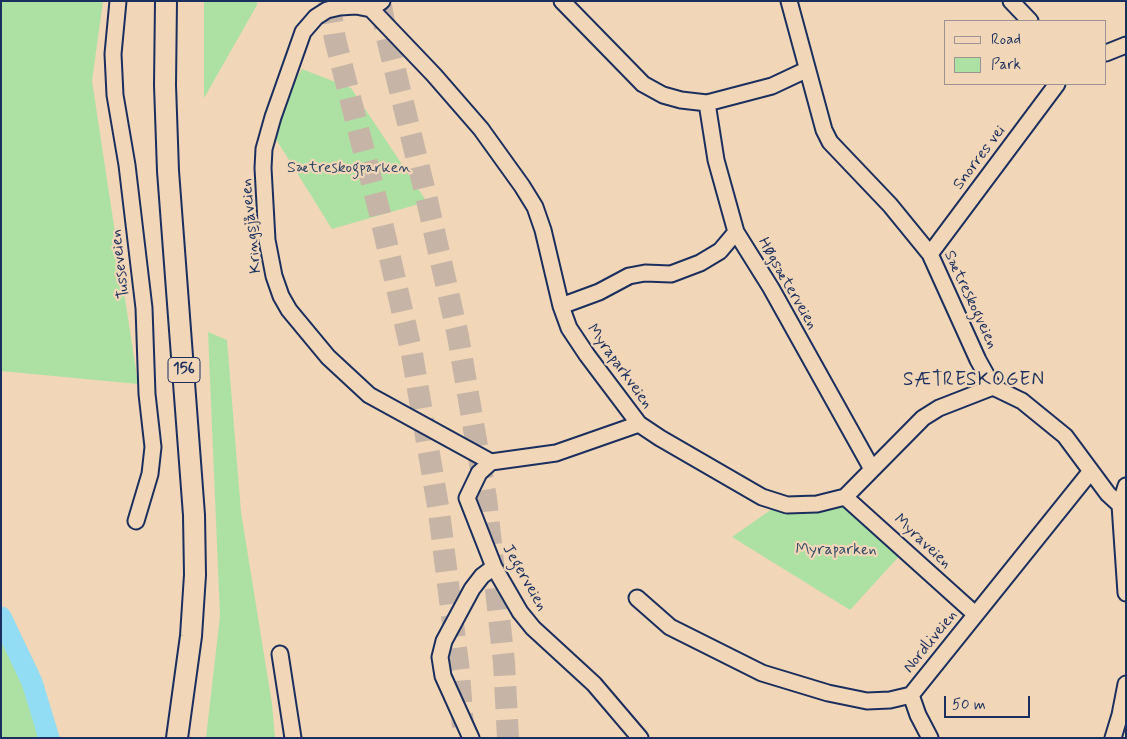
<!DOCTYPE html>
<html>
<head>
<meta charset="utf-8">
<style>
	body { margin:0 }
	#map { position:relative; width:1127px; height:739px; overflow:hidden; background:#f1d6b8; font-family:Mynerve,sans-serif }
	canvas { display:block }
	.frame { position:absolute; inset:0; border:2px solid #1b2f5e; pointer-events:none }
	.legend { position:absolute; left:944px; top:20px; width:162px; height:65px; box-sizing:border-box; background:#f1d6b8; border:1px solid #9b9394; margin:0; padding:6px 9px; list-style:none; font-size:15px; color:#1b2f5e }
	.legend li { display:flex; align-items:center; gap:10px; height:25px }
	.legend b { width:25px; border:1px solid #9b9394 }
	.scale { position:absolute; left:944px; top:696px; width:86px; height:22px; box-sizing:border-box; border:2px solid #1b2f5e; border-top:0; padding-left:6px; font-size:15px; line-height:18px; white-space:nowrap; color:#1b2f5e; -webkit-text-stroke:4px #f1d6b8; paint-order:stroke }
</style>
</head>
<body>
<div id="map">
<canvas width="1127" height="739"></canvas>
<div class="frame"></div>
<ul class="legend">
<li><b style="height:6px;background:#f1d6b8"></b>Road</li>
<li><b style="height:14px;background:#ade1a3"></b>Park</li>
</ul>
<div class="scale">50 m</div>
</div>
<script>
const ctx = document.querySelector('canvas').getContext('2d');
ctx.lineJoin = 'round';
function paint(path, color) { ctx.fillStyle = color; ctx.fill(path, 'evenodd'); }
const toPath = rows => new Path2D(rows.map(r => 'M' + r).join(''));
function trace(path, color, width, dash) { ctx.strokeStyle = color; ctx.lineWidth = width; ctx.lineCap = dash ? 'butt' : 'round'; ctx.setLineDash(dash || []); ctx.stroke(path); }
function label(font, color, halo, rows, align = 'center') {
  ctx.font = font + ' Mynerve,sans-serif'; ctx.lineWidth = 4.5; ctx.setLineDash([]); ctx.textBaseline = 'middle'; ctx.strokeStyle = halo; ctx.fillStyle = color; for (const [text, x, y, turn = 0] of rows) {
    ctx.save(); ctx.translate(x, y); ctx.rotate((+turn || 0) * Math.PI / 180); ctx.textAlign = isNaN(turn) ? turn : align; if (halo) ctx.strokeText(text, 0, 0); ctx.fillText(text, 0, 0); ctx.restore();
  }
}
const green = toPath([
	[1,1,103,1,92,81,138,384,1,371],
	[204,1,257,1,257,5,204,98],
	[302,69,351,88,425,199,419,204,332,229,274,136,293,78,296,79],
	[208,332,227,340,241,512,272,704,275,738,206,738,220,616],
	[842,507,849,509,903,552,850,610,732,537,772,509,811,512],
	[1,621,48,738,1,738]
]);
const river = toPath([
	[1,617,32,682,49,738]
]);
const highwayTunnel = toPath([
	[329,1,335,39,380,214,412,354,439,512,459,672,463,727],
	[381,6,387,38,427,200,458,336,486,498,504,663,508,738]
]);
const minor = toPath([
	[118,1,113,54,115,95,127,165,144,308,147,394,153,447,150,474,136,521],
	[382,1,371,9,356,6,340,7,327,10,316,17,303,32,273,117,264,149,263,168,267,240,274,276,281,296,289,310,328,357,369,395,491,462,556,453,639,424],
	[562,1,643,84,663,95,681,100,707,103,772,86,806,70],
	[789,1,824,130,830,142,890,205,930,254,978,360,993,387,1022,401,1065,436,1108,494,1120,505],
	[1011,1,1030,21],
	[371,9,434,75,481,129,522,186,535,207,543,230,561,306,569,328,587,355,639,424,660,438,762,497,787,505,817,504,845,497,923,418,939,408,993,387],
	[1106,53,1126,45],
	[707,103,716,160,736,232,771,288,872,469],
	[930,254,1057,84],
	[561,306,599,292,629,276,645,273,671,274,700,263,720,251,736,232],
	[491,462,479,473,467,498,494,567,520,612,533,628,594,684,640,738],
	[1126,486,1120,505,1126,593],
	[845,497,975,614],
	[637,598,670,627,762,673,828,693,867,701,890,700,911,695,1091,471],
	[280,654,293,738],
	[911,695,918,715,930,738],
	[471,738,443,676,440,657,444,641,472,589,482,576,494,567],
	[1113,738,1120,715,1126,684]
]);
const major = toPath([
	[166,1,165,85,168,171,194,515,195,575,191,636,177,738]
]);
const shields = [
	[184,370,32]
];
const shieldNames = [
	["156",184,370]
];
const streetNames = [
	["Snorres vei",980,158,-53],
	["Kringsjåveien",252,226,-96],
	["Tusseveien",121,264,-97],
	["Høgsæterveien",787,284,60],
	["Sætreskogveien",970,300,65],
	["Myraparkveien",619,367,54],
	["Myraveien",922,542,43],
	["Jegerveien",524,578,60],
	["Nordliveien",931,642,-51]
];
const parkNames = [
	["Sætreskogparken",349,169],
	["Myraparken",836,551]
];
const quarterNames = [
	["SÆTRESKOGEN",974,381]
];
paint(green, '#ade1a3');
trace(river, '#92ddf3', 21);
trace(highwayTunnel, '#c6b5a6', 22, [22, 11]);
trace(minor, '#1b2f5e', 19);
trace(major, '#1b2f5e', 24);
trace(minor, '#f1d6b8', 15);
trace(major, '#f1d6b8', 20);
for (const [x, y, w] of shields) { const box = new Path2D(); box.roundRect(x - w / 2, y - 12.5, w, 25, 4); ctx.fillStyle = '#f1d6b8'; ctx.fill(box); trace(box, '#1b2f5e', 1); }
label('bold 15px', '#1b2f5e', null, shieldNames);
label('16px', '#1b2f5e', '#f1d6b8', streetNames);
label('16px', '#314a68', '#f1d6b8', parkNames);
ctx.letterSpacing = '1px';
label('19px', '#1b2f5e', '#f1d6b8', quarterNames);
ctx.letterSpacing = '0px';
</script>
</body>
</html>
